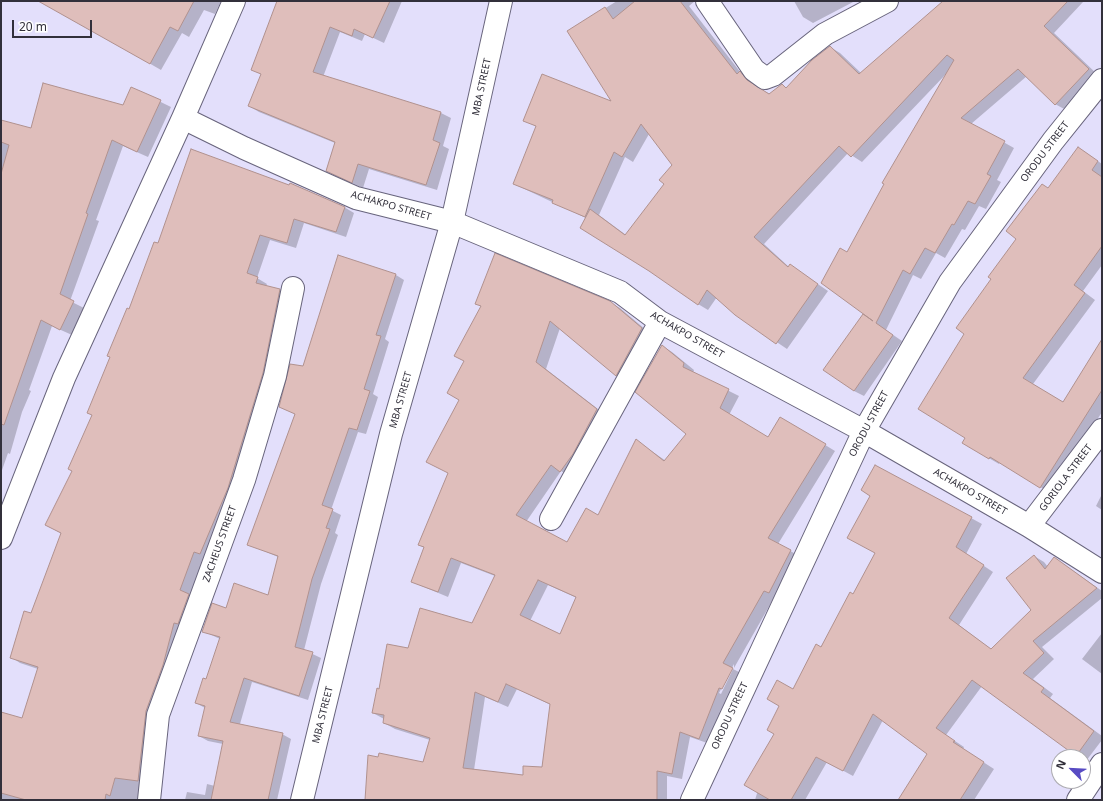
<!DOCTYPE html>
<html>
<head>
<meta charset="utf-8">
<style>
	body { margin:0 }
	#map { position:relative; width:1103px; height:801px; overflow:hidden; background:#e3dffb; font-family:"Noto Sans",sans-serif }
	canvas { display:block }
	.frame { position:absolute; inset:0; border:2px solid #32303b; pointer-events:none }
	.north { position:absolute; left:1051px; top:749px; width:40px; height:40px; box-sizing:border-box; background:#fff; border:1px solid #adacb1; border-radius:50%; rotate:294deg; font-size:11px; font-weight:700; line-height:16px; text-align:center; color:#32303b }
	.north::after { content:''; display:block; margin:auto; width:14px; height:18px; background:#584bc3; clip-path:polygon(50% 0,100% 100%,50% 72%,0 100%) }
	.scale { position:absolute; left:12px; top:20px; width:80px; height:18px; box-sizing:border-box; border:2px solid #32303b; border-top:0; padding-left:5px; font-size:12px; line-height:14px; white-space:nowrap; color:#32303b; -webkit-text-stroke:3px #fff; paint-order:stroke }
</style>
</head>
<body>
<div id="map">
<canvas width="1103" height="801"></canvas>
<div class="frame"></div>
<div class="north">N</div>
<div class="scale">20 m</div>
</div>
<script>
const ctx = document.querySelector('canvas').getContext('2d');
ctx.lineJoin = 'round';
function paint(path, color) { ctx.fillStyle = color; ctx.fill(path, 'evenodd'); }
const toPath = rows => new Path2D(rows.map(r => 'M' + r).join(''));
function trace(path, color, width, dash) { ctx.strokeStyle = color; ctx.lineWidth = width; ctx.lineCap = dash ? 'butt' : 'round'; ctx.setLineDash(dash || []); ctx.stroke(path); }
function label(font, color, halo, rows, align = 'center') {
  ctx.font = font + ' "Noto Sans",sans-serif'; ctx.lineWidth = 4; ctx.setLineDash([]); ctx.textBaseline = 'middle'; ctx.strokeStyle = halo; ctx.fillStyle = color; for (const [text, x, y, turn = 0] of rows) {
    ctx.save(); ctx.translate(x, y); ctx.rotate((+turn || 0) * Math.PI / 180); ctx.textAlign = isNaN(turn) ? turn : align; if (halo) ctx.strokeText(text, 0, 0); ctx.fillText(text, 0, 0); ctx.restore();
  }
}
const shadow = toPath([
	[48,1,221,1,215,14,204,10,189,37,182,33,161,70,46,4],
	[278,1,402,1,384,43,365,34,362,41,340,32,323,77,441,113,451,118,443,146,449,149,437,190,369,169,363,188,337,176,327,170,335,143,259,112,249,106,262,75,252,69],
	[617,1,695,1,689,6,741,73,750,78,757,87,770,94,782,85,787,88,830,47,840,53,861,73,955,1,1082,1,1083,2,1054,33,1099,76,1066,110,1055,104,1027,76,971,124,1014,148,997,180,1001,182,986,209,979,206,965,230,962,229,945,258,936,253,921,279,913,275,886,330,902,341,864,396,854,391,869,317,847,253,947,73,862,162,848,153,764,244,789,267,800,272,828,291,787,349,735,314,717,297,708,310,698,304,586,218,514,184,537,127,524,120,613,103,568,31],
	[649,134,673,165,665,184,626,235,599,215,625,157,633,162],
	[794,1,855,1,813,23,803,17],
	[132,88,171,107,148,157,123,146,96,220,99,221,70,301,84,308,72,335,52,326,29,390,31,391,22,412,10,454,8,453,1,473,1,121,31,129,123,106],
	[1079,148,1102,164,1102,265,1083,291,1095,300,1033,384,1063,403,1102,341,1102,412,1050,493,1000,462,999,464,963,443,966,438,965,334,993,279,1049,189],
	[344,207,354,213,346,237,304,223,296,248,270,240,257,278,267,284,266,286,280,290,290,295,272,379,190,595,198,600,147,800,1,800,1,713,22,719,38,669,20,663,11,657,31,614,62,534,46,525,73,471,129,310,159,244],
	[396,275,404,280,385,339,389,342,373,394,378,397,366,434,358,432,331,510,341,515,335,533,338,535,321,584,304,650,321,658,308,700,252,682,240,724,282,734,291,739,277,800,185,800,187,792,205,795,207,784,215,786,223,744,208,741,199,736,205,708,196,703,207,681,220,639,203,631,226,609,268,596,278,557,248,544,295,414,280,407,304,368],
	[609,302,620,308,652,335,627,381,616,375,560,328,546,369,607,416,571,477,561,471,526,522,568,543,598,516,637,441,666,461,687,434,662,346,672,352,694,370,693,373,739,396,729,415,768,438,791,424,835,451,778,544,801,557,775,596,734,668,734,664,719,693,721,694,733,669,743,674,733,694,730,693,710,744,690,737,682,779,667,776,667,800,365,800,369,756,424,763,430,740,395,729,384,723,384,719,373,713,380,690,409,649,472,624,495,576,461,563,448,597,412,582,425,548,419,545,449,473,465,361,482,307,477,304],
	[548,585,577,598,560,635,530,621],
	[517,689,551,705,542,768,524,777,474,770,485,697,508,707],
	[876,466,982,524,966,554,993,572,959,625,992,650,1033,610,1034,556,1044,562,1048,567,1055,558,1102,591,1102,598,1042,647,1054,659,1033,679,1053,694,1050,698,1102,736,1102,740,1086,761,982,686,946,735,964,747,963,749,994,769,974,800,899,800,929,754,883,720,853,776,827,762,805,800,755,800,775,734,794,690,853,595,876,553,871,495],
	[1102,494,1102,510,1096,506],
	[1102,633,1102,674,1082,659]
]);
const building = toPath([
	[38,1,194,1,178,31,170,27,150,64,38,1],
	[277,1,390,1,373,38,354,29,352,36,330,27,313,72,441,112,433,140,440,143,426,185,358,164,352,183,326,171,335,142,248,106,261,74,251,70,277,1],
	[635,1,680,1,737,74,740,71,747,80,769,94,782,84,786,88,812,60,830,46,859,74,943,1,1068,1,1044,26,1089,69,1055,105,1018,69,961,118,1005,141,987,174,991,176,975,204,968,201,954,225,952,224,935,253,925,248,910,274,903,270,876,323,893,335,854,391,823,370,863,314,873,321,821,283,840,248,847,252,884,184,882,183,954,60,947,55,851,157,839,146,754,237,788,267,790,264,818,284,776,344,735,315,707,290,698,305,649,271,580,228,590,209,625,235,664,184,659,180,672,165,641,124,622,157,614,152,585,217,552,203,553,200,513,184,536,126,523,121,542,74,611,101,567,31,605,7,613,19,635,1],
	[43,83,123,105,131,87,161,100,137,152,112,140,86,213,88,214,60,294,74,301,60,330,41,320,4,425,1,424,1,174,9,145,1,142,1,120,31,128,43,83],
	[1078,147,1098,161,1092,170,1102,177,1102,246,1074,285,1085,293,1023,378,1063,402,1102,339,1102,390,1040,488,990,457,989,459,962,443,965,438,918,409,964,334,956,328,991,279,988,277,1016,239,1006,231,1042,184,1048,188,1078,147],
	[191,149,289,185,290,183,345,207,336,232,294,219,287,243,260,235,247,273,258,277,256,283,280,289,263,373,228,488,200,554,194,552,180,590,189,594,178,624,174,623,163,665,146,711,138,781,115,778,110,796,106,794,105,800,26,800,1,793,1,712,22,718,38,667,10,658,24,611,31,613,61,533,45,525,72,471,68,469,92,415,87,413,110,357,107,356,127,308,129,309,154,242,158,243,191,149],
	[495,253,610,301,642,328,616,376,550,321,536,362,597,409,573,454,560,472,551,465,516,515,567,542,586,508,598,515,636,439,664,461,686,434,635,392,662,345,684,363,683,367,729,389,720,408,768,437,780,417,826,444,768,538,791,550,769,593,764,591,723,663,733,668,722,689,719,688,699,739,680,732,672,774,657,771,657,800,365,800,368,755,378,757,379,753,423,762,430,738,383,723,384,715,372,713,377,688,379,689,387,644,408,648,420,608,472,623,495,575,451,558,438,592,411,582,424,547,418,545,448,473,426,462,459,400,447,393,464,361,454,356,481,306,475,304,495,253],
	[538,580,576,597,560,634,520,615,538,580],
	[506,684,550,704,542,767,523,766,523,775,463,768,475,692,498,702,506,684],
	[338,255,396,274,376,335,381,336,364,389,370,391,357,430,349,428,322,505,333,509,326,528,330,529,312,579,295,647,313,652,299,696,244,678,230,722,283,733,268,800,211,800,223,741,198,736,205,706,195,703,203,678,206,679,220,637,202,632,212,603,226,608,234,583,268,595,278,556,247,545,295,414,279,407,290,364,303,366,338,255],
	[875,465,972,517,956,547,984,565,949,618,991,649,1031,610,1006,578,1034,555,1045,569,1054,557,1097,588,1033,641,1044,653,1023,673,1044,688,1041,692,1094,731,1076,756,972,680,936,728,955,741,953,742,984,762,960,800,898,800,927,754,873,714,843,771,816,757,791,800,770,800,744,785,774,734,767,730,779,706,767,699,777,680,793,689,816,644,821,647,850,592,853,594,875,553,847,538,870,496,861,490,875,465]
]);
const street = toPath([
	[707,1,754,70,765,78,773,75,825,34,887,1],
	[183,118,244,148,356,198,452,222,620,292,660,322,864,431,1029,526,1102,572],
	[551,519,660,322],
	[1029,526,1102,430],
	[1,538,64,378,183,118,234,1],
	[149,800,158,715,244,480,275,376,293,288],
	[692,800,864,431,950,282,1053,141,1102,80],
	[1078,800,1102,764]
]);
const secondary = toPath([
	[302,800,391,434,452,222,501,1]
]);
const streetNames = [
	["MBA STREET",482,87,-78],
	["ORODU STREET",1045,152,-53],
	["ACHAKPO STREET",391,206,16],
	["ACHAKPO STREET",687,335,30],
	["MBA STREET",401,400,-74],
	["ORODU STREET",869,424,-62],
	["GORIOLA STREET",1066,478,-53],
	["ACHAKPO STREET",970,492,30],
	["ZACHEUS STREET",220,544,-70],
	["MBA STREET",323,715,-76],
	["ORODU STREET",730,716,-65]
];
paint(shadow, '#0003');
paint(building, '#dfbebb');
trace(building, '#b0918e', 1);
trace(street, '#68647c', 24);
trace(secondary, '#68647c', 24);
trace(street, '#fff', 22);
trace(secondary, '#fff', 22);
label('10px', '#32303b', '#fff', streetNames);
</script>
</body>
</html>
